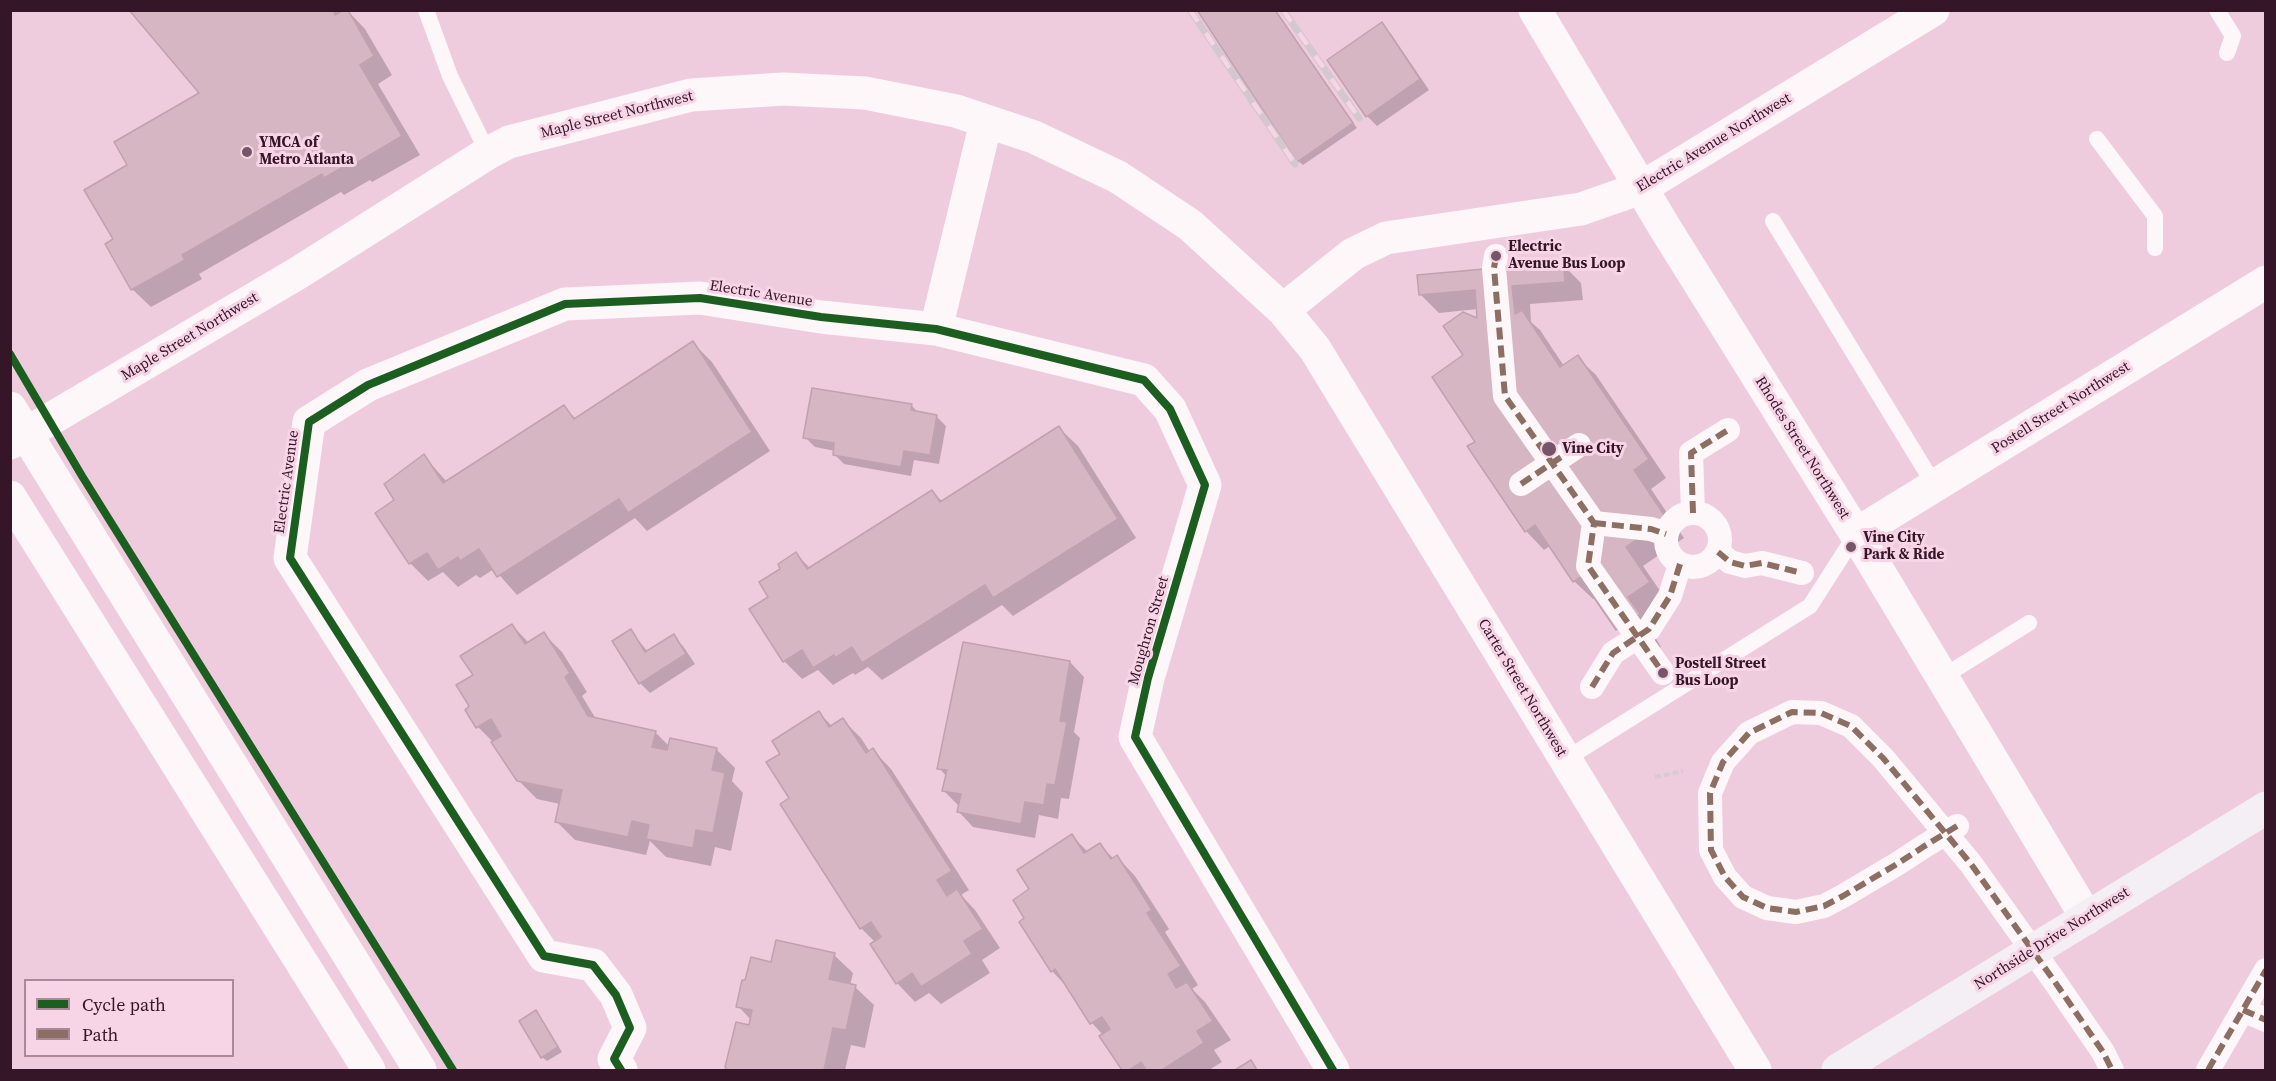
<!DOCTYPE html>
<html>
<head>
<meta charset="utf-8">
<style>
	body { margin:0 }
	#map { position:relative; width:2276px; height:1081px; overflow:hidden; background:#efcbde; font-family:"Source Serif 4",serif }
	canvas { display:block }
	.frame { position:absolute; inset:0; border:12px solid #341628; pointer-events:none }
	.legend { position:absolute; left:24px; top:979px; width:210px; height:78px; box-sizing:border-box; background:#f7d5e6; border:2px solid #a9899a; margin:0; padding:8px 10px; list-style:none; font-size:18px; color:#341628 }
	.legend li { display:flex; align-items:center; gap:12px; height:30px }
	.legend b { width:30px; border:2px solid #a9899a }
</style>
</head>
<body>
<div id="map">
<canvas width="2276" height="1081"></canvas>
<div class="frame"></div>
<ul class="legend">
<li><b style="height:8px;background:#1b5e20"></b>Cycle path</li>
<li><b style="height:8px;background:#8d6e63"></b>Path</li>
</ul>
</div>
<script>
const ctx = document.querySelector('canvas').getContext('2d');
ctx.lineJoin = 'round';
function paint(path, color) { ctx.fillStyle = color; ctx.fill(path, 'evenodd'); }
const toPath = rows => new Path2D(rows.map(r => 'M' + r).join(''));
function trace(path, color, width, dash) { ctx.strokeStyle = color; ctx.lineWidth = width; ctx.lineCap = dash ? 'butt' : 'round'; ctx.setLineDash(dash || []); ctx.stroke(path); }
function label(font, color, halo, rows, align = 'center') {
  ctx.font = font + ' "Source Serif 4",serif'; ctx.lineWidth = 6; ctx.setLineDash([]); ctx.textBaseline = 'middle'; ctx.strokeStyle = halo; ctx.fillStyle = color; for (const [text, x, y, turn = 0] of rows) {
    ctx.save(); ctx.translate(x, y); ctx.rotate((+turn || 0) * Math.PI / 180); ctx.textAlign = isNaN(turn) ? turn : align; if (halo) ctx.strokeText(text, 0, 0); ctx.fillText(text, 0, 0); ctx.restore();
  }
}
const shadow = toPath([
	[131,10,340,10,341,13,347,10,365,29,392,75,378,84,420,155,372,182,370,180,344,195,341,192,199,274,202,279,151,307,132,289,129,166,201,94],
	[1275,10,1357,128,1303,165,1298,161],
	[1381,24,1391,34,1429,90,1377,126,1367,116],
	[1562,264,1581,283,1583,300,1530,304,1531,322,1540,330,1564,366,1577,357,1596,375,1666,478,1651,489,1684,538,1643,566,1667,601,1654,635,1661,647,1641,659,1596,597,1593,599,1574,581,1550,546,1544,550,1526,531,1477,442,1465,356,1479,320,1478,309,1439,313,1420,294],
	[693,343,712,362,770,451,647,531,635,518,517,595,494,569,480,578,476,575,458,587,443,572,428,581,410,563,396,501,424,456,447,482,564,407,576,419],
	[911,405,919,413,936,416,946,426,939,464,914,460,911,476,844,464,834,454,835,451,815,447,805,437],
	[1059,428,1078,446,1136,538,1013,616,1002,605,882,680,868,667,855,675,853,673,833,685,818,670,802,679,784,661,770,597,783,569,796,554,811,569,932,491,943,502],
	[512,625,529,643,544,634,562,652,587,692,582,696,596,719,655,732,670,747,716,749,735,768,732,781,743,793,731,851,715,847,711,866,666,857,650,841,646,855,575,840,557,822,560,804,537,799,518,780,495,744,478,727,471,706,476,676],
	[631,631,648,652,673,636,683,646,695,664,650,693,640,683],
	[1070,662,1084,677,1074,732,1080,738,1069,799,1061,798,1058,819,1039,815,1035,838,973,827,959,812,959,806,944,791,947,777,939,768],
	[819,713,832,726,843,720,861,738,870,752,873,750,891,769,969,890,961,895,975,910,1000,948,982,960,990,973,941,1004,929,993,915,1002,897,983,875,942,861,928,792,799,782,754],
	[1072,836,1088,852,1100,845,1114,859,1117,857,1135,876,1169,929,1165,932,1198,985,1192,989,1205,1002,1231,1040,1214,1050,1222,1062,1209,1070,1123,1070,1101,1036,1103,1035,1092,1023,1069,989,1052,971,1026,918,1031,889],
	[834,955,853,973,850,986,855,987,874,1005,865,1048,851,1045,845,1070,729,1070,727,1067,750,1027,751,1020,738,1006,773,964],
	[540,1017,562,1052,547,1061,542,1057]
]);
const building = toPath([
	[129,10,333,10,335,15,343,10,348,10,374,56,360,65,402,136,353,165,350,163,324,178,322,174,182,255,185,260,131,290,105,244,113,239,84,190,127,165,114,142,199,93,129,10],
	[1197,10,1275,10,1353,123,1297,162,1197,10],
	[1382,22,1420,79,1366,117,1327,60,1382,22],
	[1563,262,1565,282,1512,286,1515,314,1522,310,1560,367,1578,355,1649,459,1634,470,1666,518,1626,547,1650,582,1628,597,1640,614,1616,630,1580,577,1573,582,1535,525,1525,532,1467,446,1475,442,1432,377,1463,355,1443,326,1463,312,1477,318,1475,290,1419,295,1417,275,1563,262],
	[693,341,752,432,628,513,619,499,497,577,479,549,460,561,458,557,438,570,427,553,409,564,375,513,394,500,384,484,424,454,443,483,564,405,574,419,693,341],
	[812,388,912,404,911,410,937,415,930,455,904,451,901,467,833,455,834,443,803,438,812,388],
	[1059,426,1118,519,993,598,985,585,862,663,852,647,835,658,834,655,813,668,802,650,783,662,749,609,768,597,759,582,780,569,778,564,796,552,807,569,932,490,940,502,1059,426],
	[512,624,525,644,544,632,570,673,565,677,588,716,656,731,652,747,667,750,670,738,717,748,712,770,725,773,713,833,696,830,693,848,646,839,649,825,632,821,628,837,555,822,562,790,517,781,491,742,501,736,491,719,476,728,465,710,469,706,456,685,473,675,460,656,512,624],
	[631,629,645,652,674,634,686,654,639,684,612,641,631,629],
	[963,642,1070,661,1060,721,1067,722,1055,785,1047,784,1044,805,1025,802,1021,824,957,812,961,794,942,791,947,770,937,769,963,642],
	[819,711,829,727,843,718,866,753,873,748,952,871,937,880,947,896,957,889,983,929,964,941,972,954,921,987,912,973,896,984,870,944,881,937,871,922,860,929,780,804,789,798,766,762,780,754,772,741,819,711],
	[1072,834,1084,853,1100,843,1111,859,1117,855,1152,910,1147,913,1181,966,1168,974,1176,988,1187,982,1213,1021,1197,1031,1204,1043,1162,1070,1146,1070,1141,1062,1129,1070,1122,1070,1099,1036,1110,1029,1102,1017,1090,1024,1055,969,1051,972,1019,922,1024,918,1013,900,1029,889,1017,870,1072,834],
	[776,940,835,953,829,979,856,985,846,1030,833,1028,824,1070,727,1070,725,1067,736,1022,749,1025,752,1010,736,1007,742,980,745,980,751,957,771,962,776,940],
	[536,1010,558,1047,541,1058,519,1021,536,1010],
	[1251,1060,1257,1070,1235,1070,1251,1060]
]);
const path = toPath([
	[1655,777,1683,771]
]);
const service = toPath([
	[426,10,450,76,488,153],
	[2217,10,2233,36,2227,53],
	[2097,139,2155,216,2155,248],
	[1773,221,1935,486],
	[1941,678,2029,623],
	[1566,759,1810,606,1856,534]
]);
const pedestrian = toPath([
	[1496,256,1494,268,1505,396,1594,523,1588,566,1663,673],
	[1521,484,1579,445],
	'1666 540a27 27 0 1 1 54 0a27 27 0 1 1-54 0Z',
	[1693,513,1691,453,1728,430],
	[1594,523,1651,529,1666,534],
	[1718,552,1730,562,1745,566,1762,563,1802,573],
	[1649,629,1670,596,1680,564],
	[1592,687,1613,653,1627,644],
	[1957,826,1923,847,1897,864,1843,896,1824,906,1796,912,1767,908,1743,897,1725,877,1711,850,1710,793,1723,762,1749,733,1792,712,1821,713,1851,726,1883,758,1971,864,2055,982,2103,1052,2112,1070],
	[2243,1010,2266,1020],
	[2208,1070,2266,970]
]);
const minor = toPath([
	[1535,10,1665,228,1856,534,2087,918],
	[1283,310,1353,254,1386,238,1581,209,1641,188,1933,10],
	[936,329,986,122],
	[10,443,298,273,488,153,509,142,691,95,783,89,865,93,956,111,1034,137,1118,177,1190,225,1283,310,1315,349,1755,1070],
	[1856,534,2266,282],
	[621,1070,614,1059,630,1028,616,995,593,965,544,956,290,558,309,422,368,385,565,304,700,298,821,317,936,329,1144,380,1170,409,1205,485,1148,678,1135,737,1333,1070]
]);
const tertiary = toPath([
	[10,408,420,1070],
	[10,497,369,1070]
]);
const primary = toPath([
	[1838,1070,2266,808]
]);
const rail = toPath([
	[1190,10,1295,164],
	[1283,10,1359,118]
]);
const quiet = toPath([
	[1496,256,1494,268,1505,396,1594,523,1588,566,1663,673],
	[1521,484,1579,445],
	[1693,513,1691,453,1728,430],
	[1594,523,1651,529,1666,534],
	[1718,552,1730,562,1745,566,1762,563,1802,573],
	[1592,687,1613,653,1649,629,1670,596,1680,564],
	[1957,826,1923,847,1897,864,1843,896,1824,906,1796,912,1767,908,1743,897,1725,877,1711,850,1710,793,1723,762,1749,733,1792,712,1821,713,1851,726,1883,758,1971,864,2055,982,2103,1052,2112,1070],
	[2243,1010,2266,1020],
	[2208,1070,2266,970]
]);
const cycleway = toPath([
	[10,354,82,476,453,1070],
	[621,1070,614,1059,630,1028,616,995,593,965,544,956,290,558,309,422,368,385,565,304,700,298,821,317,936,329,1144,380,1170,409,1205,485,1148,678,1135,737,1333,1070]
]);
const markers = [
	[247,152,6,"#755568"],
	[1496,256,6,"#755568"],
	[1549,449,8,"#755568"],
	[1851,547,6,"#755568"],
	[1663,673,6,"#755568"]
];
const streetNames = [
	["Maple Street Northwest",617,115,-14],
	["Electric Avenue Northwest",1714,143,-31],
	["Electric Avenue",761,294,9],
	["Maple Street Northwest",190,337,-31],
	["Postell Street Northwest",2061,408,-32],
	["Rhodes Street Northwest",1802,448,58],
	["Electric Avenue",287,482,-82],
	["Moughron Street",1149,631,-74],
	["Carter Street Northwest",1522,688,59],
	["Northside Drive Northwest",2052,939,-32]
];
const poiNames = [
	["YMCA of",259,143],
	["Metro Atlanta",259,160],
	["Electric",1508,247],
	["Avenue Bus Loop",1508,264],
	["Vine City",1562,449],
	["Vine City",1863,538],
	["Park & Ride",1863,555],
	["Postell Street",1675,664],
	["Bus Loop",1675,681]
];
paint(shadow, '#0003');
paint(building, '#d7b6c3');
trace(building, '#c2a1ae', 1.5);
trace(path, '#d6cbd1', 4, [6, 3]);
trace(service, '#fdf7fa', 16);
trace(pedestrian, '#fdf7fa', 24);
trace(minor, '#fdf7fa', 33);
trace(tertiary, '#fdf7fa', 33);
trace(primary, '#f4eff4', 33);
trace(rail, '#d4c8cf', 7);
trace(rail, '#f7d5e6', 4.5, [14]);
trace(quiet, '#8d6e63', 6, [12, 6]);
trace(cycleway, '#1b5e20', 8);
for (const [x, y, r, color] of markers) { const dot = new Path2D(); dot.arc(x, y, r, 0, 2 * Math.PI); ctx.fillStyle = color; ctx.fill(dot); trace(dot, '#f7d5e6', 2); }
label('15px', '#341628', '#f7d5e6', streetNames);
label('bold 15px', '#341628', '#f7d5e6', poiNames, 'left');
</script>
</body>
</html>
